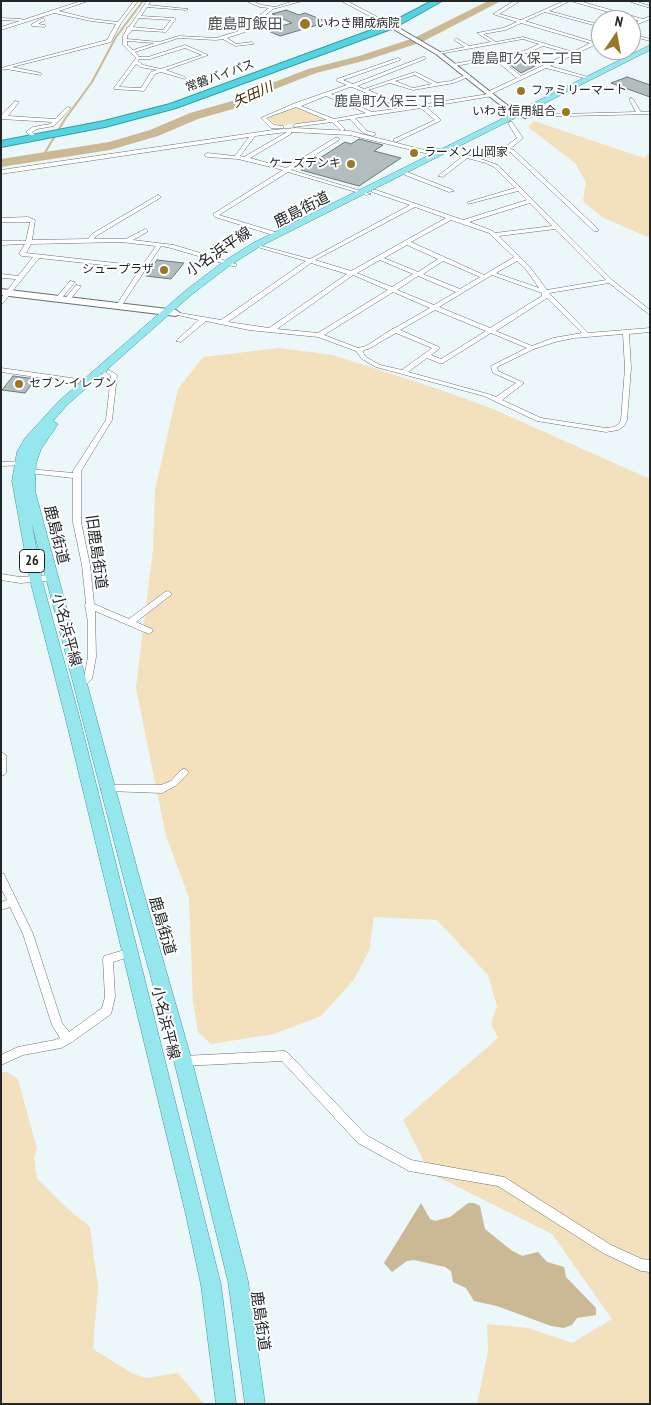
<!DOCTYPE html>
<html>
<head>
<meta charset="utf-8">
<style>
	body { margin:0 }
	#map { position:relative; width:651px; height:1405px; overflow:hidden; background:#ebf7f8; font-family:"PT Sans Narrow",sans-serif }
	canvas { display:block }
	.frame { position:absolute; inset:0; border:2px solid #222627; pointer-events:none }
	.north { position:absolute; left:591px; top:10px; width:50px; height:50px; box-sizing:border-box; background:#fff; border:1px solid #a7a8a9; border-radius:50%; rotate:12deg; font-size:14px; font-weight:700; line-height:20px; text-align:center; color:#222627 }
	.north::after { content:''; display:block; margin:auto; width:18px; height:22px; background:#9c7723; clip-path:polygon(50% 0,100% 100%,50% 72%,0 100%) }
</style>
</head>
<body>
<div id="map">
<canvas width="651" height="1405"></canvas>
<div class="frame"></div>
<div class="north">N</div>
</div>
<script>
const ctx = document.querySelector('canvas').getContext('2d');
ctx.lineJoin = 'round';
function paint(path, color) { ctx.fillStyle = color; ctx.fill(path, 'evenodd'); }
const toPath = rows => new Path2D(rows.map(r => 'M' + r).join(''));
function trace(path, color, width, dash) { ctx.strokeStyle = color; ctx.lineWidth = width; ctx.lineCap = dash ? 'butt' : 'round'; ctx.setLineDash(dash || []); ctx.stroke(path); }
function label(font, color, halo, rows, align = 'center') {
  ctx.font = font + ' "PT Sans Narrow","Noto Sans JP",sans-serif'; ctx.lineWidth = 4; ctx.setLineDash([]); ctx.textBaseline = 'middle'; ctx.strokeStyle = halo; ctx.fillStyle = color; for (const [text, x, y, turn = 0] of rows) {
    ctx.save(); ctx.translate(x, y); ctx.rotate((+turn || 0) * Math.PI / 180); ctx.textAlign = isNaN(turn) ? turn : align; if (halo) ctx.strokeText(text, 0, 0); ctx.fillText(text, 0, 0); ctx.restore();
  }
}
const green = toPath([
	[293,107,315,114,326,120,278,126,267,118],
	[534,121,644,158,650,152,650,238,602,217,583,201,586,183,576,164,528,127],
	[279,348,333,355,438,389,493,409,650,479,650,1404,477,1404,488,1351,487,1324,528,1328,572,1343,612,1319,552,1234,430,1173,403,1120,498,1038,491,1024,497,1006,488,975,437,920,374,917,369,951,353,981,321,1016,274,1034,211,1044,198,1032,193,1002,189,898,166,836,136,688,153,549,155,490,178,389,203,357],
	[1,1072,7,1072,18,1079,37,1149,34,1157,37,1179,67,1208,90,1227,98,1287,93,1349,133,1374,146,1378,178,1373,204,1404,1,1404]
]);
const water = toPath([
	[421,1203,430,1219,435,1221,450,1217,468,1203,474,1203,480,1206,485,1229,511,1250,522,1256,538,1252,547,1262,564,1267,566,1277,596,1308,596,1315,577,1318,572,1325,564,1328,551,1326,497,1306,474,1301,466,1288,453,1282,451,1271,445,1267,414,1260,407,1261,392,1272,384,1263]
]);
const stream = toPath([
	[43,156,65,119,92,82,116,37,143,1]
]);
const river = toPath([
	[488,1,501,1,422,42,367,60,316,73,252,98,240,107,198,119,158,136,110,150,1,167,1,159,109,142,150,130,190,113,232,101,244,94,308,69,359,56,414,38,488,1]
]);
const building = toPath([
	[286,10,299,15,305,13,328,22,280,36,266,30,292,23,272,14,286,10],
	[514,58,537,65,521,73,506,62,514,58],
	[627,77,650,85,650,97,611,83,627,77],
	[359,139,383,145,374,151,401,158,359,186,301,170,345,142,351,144,359,139],
	[157,260,184,263,171,279,146,276,157,260],
	[13,376,36,379,25,393,2,390,13,376]
]);
const street = toPath([
	[81,1,88,1,59,11,91,19,118,22,134,1,138,1,121,23,111,42,12,67,41,73,41,75,6,69,1,70,1,68,107,40,116,24,91,21,54,13,1,30,1,27,20,21,1,20,1,18,21,19,23,20,81,1],
	[147,1,151,1,148,5,188,9,186,10,147,7,141,16,174,18,176,19,166,32,132,30,127,36,127,39,159,42,179,36,216,38,239,31,211,21,211,19,242,29,269,8,260,7,246,1,252,1,262,5,275,7,294,1,302,1,273,9,245,32,227,38,236,44,252,42,254,44,235,46,223,39,216,40,179,38,135,52,139,57,148,57,185,45,208,55,166,70,185,77,185,79,161,72,155,74,144,91,114,89,114,88,136,58,123,45,123,36,127,29,126,28,129,27,147,1],
	[139,18,171,20,163,30,133,27,139,18],
	[127,41,155,43,133,50,127,45,127,41],
	[185,48,202,55,161,69,143,65,138,61,139,59,150,59,185,48],
	[136,64,140,67,157,70,151,72,141,88,119,87,136,64],
	[341,1,347,1,387,22,383,23,341,1],
	[514,1,520,1,499,14,521,20,564,1,570,1,549,11,601,25,601,27,545,12,525,21,594,42,601,39,601,42,550,66,588,77,588,79,546,68,491,94,493,95,493,96,426,107,440,119,440,121,396,142,393,140,394,139,435,120,421,108,355,118,367,131,375,133,376,134,373,136,363,133,350,119,337,121,345,129,342,131,332,122,294,127,294,125,296,124,327,120,296,107,266,118,274,125,283,126,283,128,271,128,261,118,293,104,347,85,337,81,337,79,398,58,400,59,400,60,343,80,353,84,423,57,425,57,425,59,357,86,364,89,415,72,437,83,451,81,468,74,470,75,470,76,454,83,413,90,390,83,368,90,408,107,488,94,487,92,517,78,494,59,455,66,453,65,453,64,524,51,539,44,523,39,439,54,437,53,465,47,454,40,456,38,469,46,491,42,477,33,503,28,517,22,493,14,514,1],
	[521,23,590,43,573,52,523,37,496,42,483,34,506,30,521,23],
	[543,46,569,53,521,76,498,58,527,53,543,46],
	[415,75,432,84,413,88,395,81,415,75],
	[350,87,352,87,402,108,372,112,331,94,350,87],
	[326,96,366,113,334,119,301,106,326,96],
	[571,1,579,1,643,19,650,16,650,19,631,27,631,24,639,21,571,1],
	[628,1,635,1,650,6,650,8,628,1],
	[43,18,45,20,38,24,45,25,45,27,32,26,32,24,43,18],
	[631,34,650,39,650,41,631,36,631,34],
	[631,98,633,99,641,112,650,112,650,114,525,117,523,116,525,115,636,112,629,99,631,98],
	[15,101,19,102,8,116,55,119,67,107,71,108,54,126,37,129,32,132,35,135,32,137,27,133,27,131,33,127,50,124,52,122,1,119,1,116,15,101],
	[510,122,512,122,523,138,510,149,514,150,598,229,598,231,594,231,510,152,507,151,504,153,481,159,498,165,612,280,650,310,650,315,609,283,549,293,588,333,650,328,650,332,629,334,631,368,627,420,624,426,618,430,606,432,537,421,484,396,376,367,362,359,356,351,318,337,249,330,206,321,181,342,176,341,199,320,174,314,174,312,221,320,306,261,254,246,254,244,310,259,410,205,372,192,372,190,376,190,463,220,527,200,518,191,468,204,468,202,515,188,494,167,486,163,467,158,443,177,438,176,462,157,435,150,435,148,475,157,500,151,517,138,508,123,510,122],
	[530,203,552,226,495,233,493,231,469,222,530,203],
	[415,207,446,218,351,271,315,260,415,207],
	[451,220,489,233,514,257,484,275,411,242,451,220],
	[555,229,606,280,547,290,529,266,499,236,555,229],
	[407,245,438,259,418,272,384,258,407,245],
	[380,260,413,274,392,287,357,273,380,260],
	[443,261,480,277,460,289,423,274,443,261],
	[517,261,525,268,539,288,496,273,517,261],
	[311,263,347,274,269,328,228,322,311,263],
	[353,275,388,290,318,333,277,329,353,275],
	[492,275,542,293,542,296,490,328,439,307,492,275],
	[418,276,456,292,434,305,397,290,418,276],
	[393,292,430,308,395,328,392,329,391,330,366,346,358,348,324,335,393,292],
	[547,298,582,333,553,338,532,346,496,331,547,298],
	[435,310,486,331,441,359,431,355,439,349,439,347,400,330,435,310],
	[396,333,432,348,402,370,380,365,366,357,362,351,370,348,396,333],
	[491,333,527,348,491,366,493,373,516,383,496,397,488,394,408,372,427,358,439,363,443,363,491,333],
	[623,334,625,368,621,420,619,424,614,427,606,428,541,418,502,400,524,383,498,371,497,367,534,349,555,342,574,338,623,334],
	[295,128,350,131,440,154,437,156,350,135,291,132,291,134,250,158,286,168,335,138,339,138,339,140,291,170,371,194,366,195,288,172,219,215,275,232,275,234,273,235,215,217,213,214,283,170,238,159,207,157,204,155,207,153,235,156,249,137,1,174,1,170,273,130,295,128],
	[287,132,244,157,240,156,255,136,287,132],
	[407,172,453,190,454,191,449,192,405,175,404,174,407,172],
	[158,195,161,197,160,198,96,236,94,239,126,239,145,229,147,230,147,232,133,240,174,245,236,264,236,266,232,266,171,248,161,246,120,308,118,309,115,307,140,269,39,258,3,303,1,304,1,298,16,279,1,278,1,274,18,276,33,257,22,256,19,254,25,244,1,245,1,241,26,241,30,222,1,222,1,218,28,217,35,220,32,240,88,239,92,234,158,195],
	[121,242,156,246,142,266,26,253,31,244,121,242],
	[70,281,75,282,60,300,56,300,56,298,70,281],
	[76,285,81,286,69,301,65,301,64,300,76,285],
	[1,368,78,379,81,381,78,383,1,372,1,368],
	[109,370,117,375,112,420,81,471,81,522,90,565,94,604,129,619,165,592,168,591,172,594,136,622,152,629,153,631,149,634,95,611,96,657,92,679,84,687,81,688,77,685,84,678,88,657,88,622,85,605,86,603,82,565,73,522,73,478,29,473,25,471,29,469,73,473,73,471,106,420,111,376,106,372,109,370],
	[25,461,28,461,28,465,1,466,1,462,25,461],
	[1,574,20,577,50,575,54,578,50,581,20,583,1,580,1,574],
	[1,752,6,755,6,773,4,775,1,776,1,752],
	[184,769,187,770,189,772,177,785,162,793,108,791,105,790,103,788,105,786,108,785,161,785,171,781,181,770,184,769],
	[1,873,4,874,33,934,62,1023,69,1032,102,1008,105,997,103,959,104,956,131,948,135,949,136,952,135,955,113,962,115,997,111,1014,72,1042,61,1048,23,1055,1,1065,1,1055,18,1047,55,1040,60,1038,52,1025,23,934,10,907,1,910,1,902,7,900,1,888,1,873],
	[284,1051,288,1053,366,1135,411,1160,504,1177,611,1245,642,1259,650,1260,650,1272,641,1271,603,1253,498,1186,409,1171,358,1143,282,1061,183,1066,179,1065,177,1061,179,1057,183,1056,284,1051]
]);
const secondary = toPath([
	[383,21,387,21,440,52,512,109,529,116,525,118,508,111,436,54,383,23,383,21],
	[1,289,176,310,180,313,176,316,1,295,1,289]
]);
const primary = toPath([
	[650,45,650,50,259,247,229,266,191,295,67,405,53,421,58,424,41,449,36,463,35,491,142,887,192,1061,248,1281,265,1404,245,1404,228,1281,174,1061,126,887,32,524,42,580,79,716,221,1285,236,1404,216,1404,201,1285,186,1215,65,716,30,580,12,481,17,452,25,438,59,401,185,291,223,262,253,243,650,45]
]);
const highway = toPath([
	[432,1,442,1,394,28,176,108,105,127,1,147,1,141,104,121,170,104,388,24,432,1]
]);
const markers = [
	[305,24,6,"#9c7723"],
	[521,91,5,"#9c7723"],
	[566,112,5,"#9c7723"],
	[414,153,5,"#9c7723"],
	[351,164,5,"#9c7723"],
	[164,270,5,"#9c7723"],
	[19,384,5,"#9c7723"]
];
const farPoinames = [
	["いわき開成病院",316,24],
	["ファミリーマート",531,91],
	["いわき信用組合",556,112,"right"],
	["ラーメン山岡家",424,153],
	["ケーズデンキ",341,164,"right"],
	["シュープラザ",154,270,"right"],
	["セブン-イレブン",29,384]
];
const farStreetnames = [
	["常磐バイパス",220,76,-20]
];
const farNeighbourhoodnames = [
	["鹿島町久保二丁目",527,59],
	["鹿島町久保三丁目",390,102]
];
const farWaternames = [
	["矢田川",253,95,-24]
];
const shields = [
	[32,561,25]
];
const shieldNames = [
	["26",32,561]
];
const farQuarternames = [
	["鹿島町飯田",245,25]
];
const streetNames = [
	["鹿島街道",302,210,-27],
	["小名浜平線",219,252,-34],
	["鹿島街道",56,535,76],
	["旧鹿島街道",96,552,82],
	["小名浜平線",66,630,75],
	["鹿島街道",162,926,74],
	["小名浜平線",165,1023,76],
	["鹿島街道",260,1321,82]
];
paint(green, '#f3e1bd');
paint(water, '#cbb995');
trace(stream, '#cbb995', 2);
paint(river, '#cbb995');
paint(building, '#b2bdbe');
trace(building, '#6d7879', 1);
trace(street, '#677172', 1);
trace(secondary, '#677172', 2);
trace(primary, '#4098a1', 1);
trace(highway, '#4098a1', 2);
paint(street, '#fff');
paint(secondary, '#fff');
paint(primary, '#96e6ee');
paint(highway, '#50d5e2');
for (const [x, y, r, color] of markers) { const dot = new Path2D(); dot.arc(x, y, r, 0, 2 * Math.PI); ctx.fillStyle = color; ctx.fill(dot); trace(dot, '#fff', 2); }
label('12px', '#222627', '#fff', farPoinames, 'left');
label('12px', '#222627', '#fff', farStreetnames);
label('14px', '#475152', '#fff', farNeighbourhoodnames);
label('italic 14px', '#3f2c00', '#fff', farWaternames);
for (const [x, y, w] of shields) { const box = new Path2D(); box.roundRect(x - w / 2, y - 11.5, w, 23, 4); ctx.fillStyle = '#fff'; ctx.fill(box); trace(box, '#222627', 1); }
label('bold 14px', '#222627', null, shieldNames);
label('15px', '#475152', '#fff', farQuarternames);
label('15px', '#222627', '#fff', streetNames);
</script>
</body>
</html>
